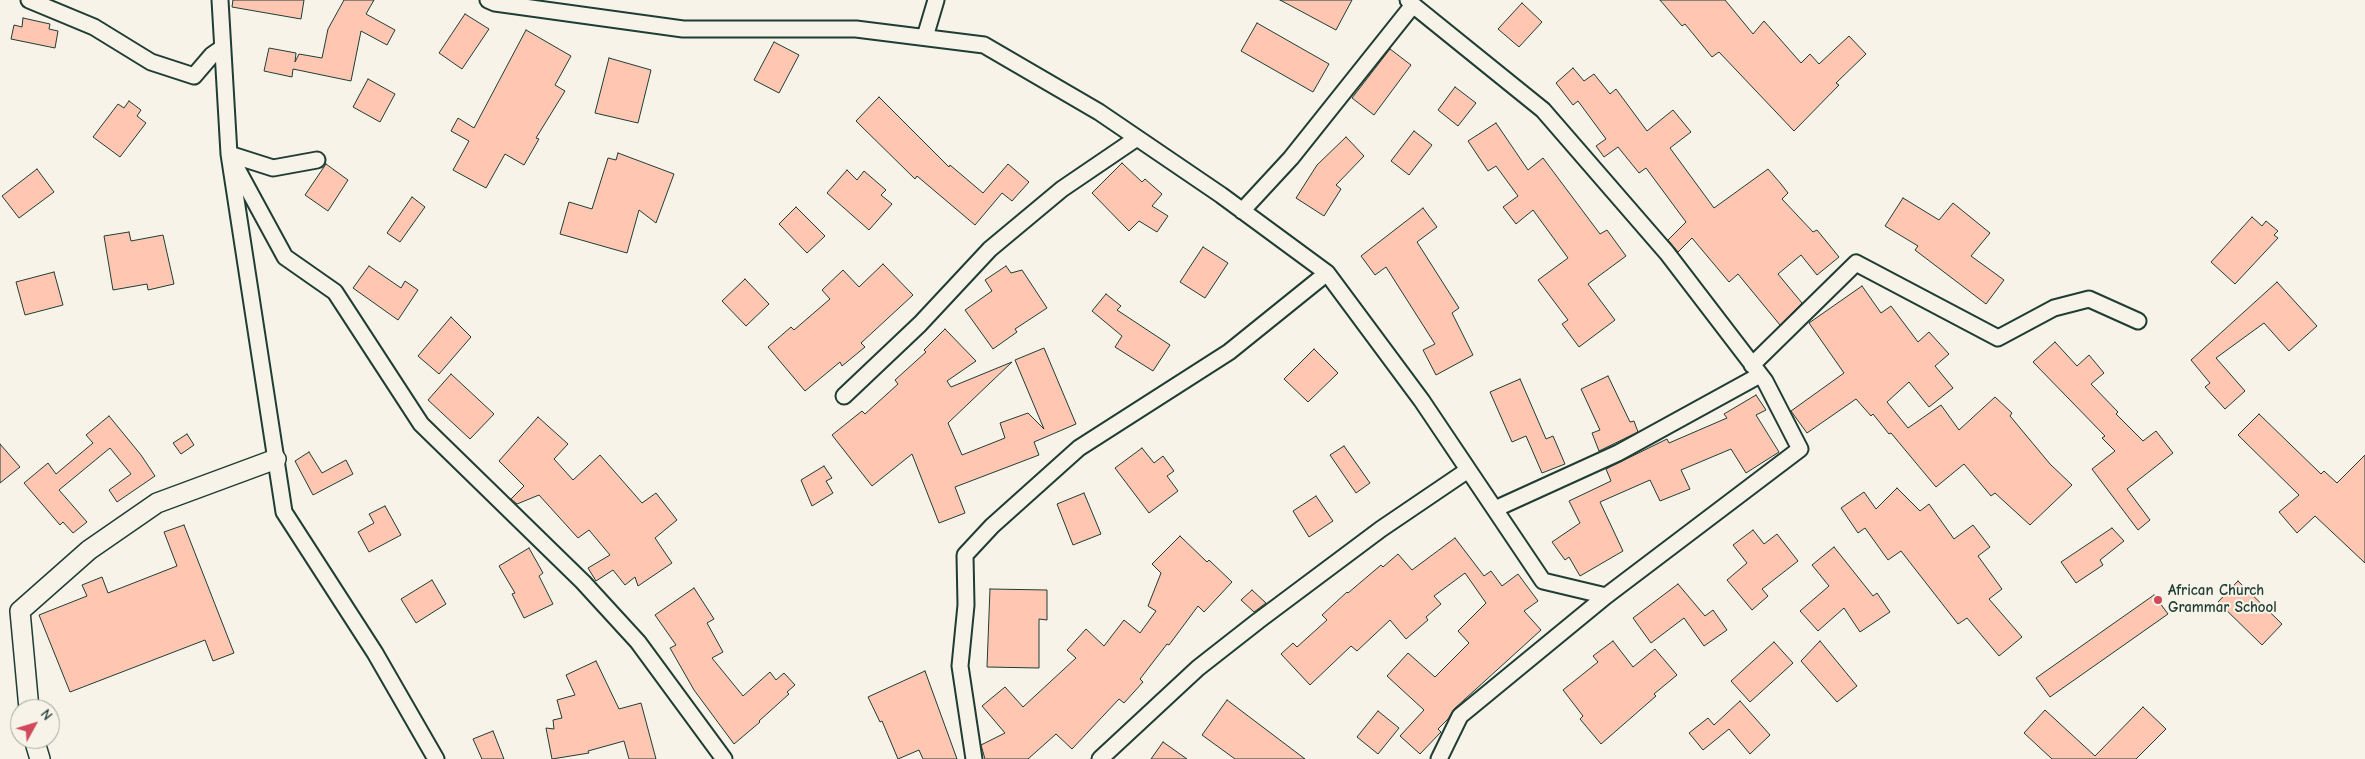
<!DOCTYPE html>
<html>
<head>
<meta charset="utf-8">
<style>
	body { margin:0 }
	#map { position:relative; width:2365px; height:759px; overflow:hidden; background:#f7f3e8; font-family:"Comic Neue",sans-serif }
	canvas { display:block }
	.north { position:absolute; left:10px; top:699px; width:50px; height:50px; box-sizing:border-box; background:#f7f3e8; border:1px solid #a1aaa0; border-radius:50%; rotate:51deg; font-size:14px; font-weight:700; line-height:20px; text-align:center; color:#1f3d34 }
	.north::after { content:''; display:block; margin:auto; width:18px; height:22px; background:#d1495b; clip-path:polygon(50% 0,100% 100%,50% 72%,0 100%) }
</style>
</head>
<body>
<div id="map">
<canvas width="2365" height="759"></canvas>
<div class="north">N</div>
</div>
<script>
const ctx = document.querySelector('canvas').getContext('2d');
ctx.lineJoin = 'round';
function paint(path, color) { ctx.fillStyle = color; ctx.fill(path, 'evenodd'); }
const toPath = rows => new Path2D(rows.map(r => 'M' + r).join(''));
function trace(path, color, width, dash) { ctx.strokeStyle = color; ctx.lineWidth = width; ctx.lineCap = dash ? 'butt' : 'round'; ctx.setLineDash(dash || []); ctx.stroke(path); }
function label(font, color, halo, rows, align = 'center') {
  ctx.font = font + ' "Comic Neue",sans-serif'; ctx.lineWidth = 4; ctx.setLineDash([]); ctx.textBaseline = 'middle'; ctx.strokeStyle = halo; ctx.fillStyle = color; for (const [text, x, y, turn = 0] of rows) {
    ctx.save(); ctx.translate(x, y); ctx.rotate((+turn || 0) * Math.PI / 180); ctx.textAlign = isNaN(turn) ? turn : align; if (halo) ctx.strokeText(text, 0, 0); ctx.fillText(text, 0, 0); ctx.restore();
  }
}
const building = toPath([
	[233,0,304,0,301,19,232,7,233,0],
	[344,0,374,0,366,14,395,30,387,45,361,31,351,81,293,69,292,77,264,71,269,48,296,53,295,62,299,54,322,58,328,29,344,0],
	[1280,0,1352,0,1336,30,1280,0],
	[1660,0,1725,0,1753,34,1764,21,1801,63,1810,54,1819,64,1849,36,1866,54,1836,83,1839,85,1794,131,1719,52,1712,57,1685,24,1682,26,1660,0],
	[1522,3,1542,22,1519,47,1498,29,1522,3],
	[465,14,489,29,462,69,439,53,465,14],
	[23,18,50,24,49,29,58,31,55,48,11,39,14,25,22,27,23,18],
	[1257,23,1329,64,1313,92,1241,51,1257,23],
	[526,30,571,56,555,85,565,91,536,138,539,139,524,165,505,154,486,188,453,170,469,141,451,131,458,118,474,128,526,30],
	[774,42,799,55,779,93,754,80,774,42],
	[1390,49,1411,65,1374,115,1352,98,1390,49],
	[609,58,651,70,638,123,595,113,609,58],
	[1573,68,1584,81,1594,74,1610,94,1616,89,1647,131,1673,110,1691,132,1670,148,1714,208,1768,169,1781,184,1788,193,1782,199,1813,232,1817,230,1839,257,1817,275,1801,255,1778,274,1802,303,1780,325,1738,274,1729,282,1692,238,1678,252,1668,240,1686,222,1646,168,1639,173,1618,147,1604,157,1596,146,1606,139,1578,101,1573,105,1556,83,1573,68],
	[368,79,395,94,380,122,353,107,368,79],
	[1455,87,1476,103,1458,126,1438,110,1455,87],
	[879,97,949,167,950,165,983,193,1008,164,1029,182,1012,201,1002,193,975,225,917,176,915,179,856,121,879,97],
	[129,101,141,110,137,116,146,123,120,157,93,137,118,104,124,108,129,101],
	[1496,123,1528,170,1543,158,1600,234,1607,230,1626,256,1588,284,1615,320,1579,347,1562,324,1568,320,1538,280,1568,258,1533,210,1516,224,1503,207,1518,196,1496,166,1488,171,1468,141,1496,123],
	[1414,131,1432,145,1409,175,1391,161,1414,131],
	[1346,137,1364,156,1336,185,1341,189,1324,216,1296,198,1317,165,1346,137],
	[618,153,674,174,656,223,639,210,627,253,560,234,569,202,592,209,608,158,616,160,618,153],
	[1122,163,1142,182,1145,179,1162,194,1152,206,1168,216,1157,232,1139,221,1129,231,1092,193,1122,163],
	[326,164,348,180,328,211,305,195,326,164],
	[37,169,54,192,19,218,2,196,37,169],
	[847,170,857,180,864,171,886,190,881,195,892,204,869,230,827,193,847,170],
	[412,197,425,207,400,242,387,233,412,197],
	[1903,198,1939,220,1953,203,1990,233,1971,256,2004,280,1986,304,1915,250,1918,246,1885,226,1903,198],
	[796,207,825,236,807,253,779,224,796,207],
	[1423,208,1437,227,1417,242,1459,308,1452,313,1473,355,1436,375,1423,350,1435,344,1386,267,1375,275,1361,256,1423,208],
	[2252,217,2262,226,2266,221,2278,231,2274,235,2278,238,2235,284,2211,262,2252,217],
	[129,232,131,241,163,235,174,284,148,290,147,284,113,290,104,236,129,232],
	[1203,247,1228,263,1205,298,1180,282,1203,247],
	[883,264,913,295,861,343,865,347,842,366,840,362,805,391,768,347,791,327,794,330,830,299,822,290,843,270,859,287,883,264],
	[369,266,401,288,405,281,418,290,398,320,353,288,369,266],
	[1006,266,1011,273,1022,270,1047,308,1015,329,1017,332,993,349,965,310,992,291,985,280,1006,266],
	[54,272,63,305,25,315,16,282,54,272],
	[745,279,769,304,746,326,722,301,745,279],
	[2277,282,2317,326,2289,351,2264,323,2216,358,2245,391,2225,409,2205,387,2210,383,2191,360,2277,282],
	[1862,286,1881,313,1891,306,1918,342,1929,332,1949,354,1935,366,1953,388,1929,407,1909,382,1887,402,1908,428,1941,405,1959,430,1995,397,2012,413,2010,416,2050,464,2072,485,2030,525,1995,493,1991,496,1964,464,1936,487,1891,433,1889,434,1873,414,1871,416,1856,399,1807,433,1791,411,1844,373,1809,323,1862,286],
	[1106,294,1121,306,1117,310,1170,345,1153,371,1115,347,1122,336,1092,311,1106,294],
	[451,317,471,337,439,374,418,356,451,317],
	[945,329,976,361,947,381,951,387,1012,362,948,423,962,455,1005,438,1000,423,1028,413,1044,429,1015,360,1044,348,1076,424,1034,442,1039,455,955,487,965,513,939,523,912,454,872,486,832,435,862,411,865,414,898,384,895,380,926,352,924,350,945,329],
	[2055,342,2077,366,2089,355,2104,373,2091,384,2118,412,2116,414,2143,441,2156,431,2173,453,2127,489,2150,520,2138,530,2092,469,2115,451,2102,438,2105,436,2033,362,2055,342],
	[1314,349,1338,373,1308,402,1284,379,1314,349],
	[451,374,494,414,470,439,428,400,451,374],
	[1608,376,1630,422,1634,421,1638,432,1599,451,1592,433,1600,430,1581,389,1608,376],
	[1520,379,1546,439,1553,436,1565,464,1542,473,1526,436,1512,442,1490,392,1520,379],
	[1756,395,1766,410,1756,415,1779,452,1746,473,1731,449,1681,470,1690,489,1660,501,1650,480,1600,502,1623,551,1580,576,1569,557,1565,560,1552,542,1580,523,1569,501,1611,481,1606,469,1667,439,1669,443,1727,418,1724,414,1756,395],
	[2259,414,2321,474,2324,471,2337,483,2365,455,2365,563,2315,516,2297,533,2279,512,2299,495,2238,435,2259,414],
	[109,416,141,455,155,476,117,502,109,490,131,474,110,448,59,490,87,522,73,533,63,522,60,525,24,483,48,463,56,474,93,443,86,435,109,416],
	[538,417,568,444,554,459,573,480,600,455,642,503,656,493,677,520,655,538,672,563,638,586,635,577,625,585,613,570,596,581,588,568,610,555,589,530,578,538,539,495,517,504,511,499,524,486,499,461,538,417],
	[187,434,194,445,181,454,173,443,187,434],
	[0,444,20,467,0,483,0,444],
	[1344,446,1370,483,1356,493,1330,455,1344,446],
	[1142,448,1154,463,1163,456,1174,471,1167,476,1178,491,1149,513,1115,468,1142,448],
	[309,452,322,473,346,460,353,474,313,495,295,461,309,452],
	[824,466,832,478,826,481,833,493,812,506,801,480,824,466],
	[1897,488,1920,511,1929,504,1954,539,1973,525,1990,547,1978,556,2002,589,1989,599,2022,637,1999,656,1967,618,1958,624,1901,551,1888,560,1865,528,1858,533,1841,508,1864,492,1876,509,1897,488],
	[1084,493,1101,534,1073,545,1057,504,1084,493],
	[1316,496,1333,521,1309,537,1293,511,1316,496],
	[385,506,401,535,369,552,358,532,374,523,369,514,385,506],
	[184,525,234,653,213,661,205,640,70,692,39,615,87,596,82,585,102,577,108,593,177,566,164,532,184,525],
	[2112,528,2124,541,2100,560,2103,565,2076,583,2061,562,2112,528],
	[1753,530,1764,544,1777,534,1798,561,1762,589,1768,596,1752,610,1727,580,1747,563,1733,545,1753,530],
	[1180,536,1207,562,1209,560,1232,582,1204,612,1198,606,1169,645,1167,644,1140,679,1143,682,1124,703,1119,699,1072,749,1056,734,1028,759,985,759,981,745,1005,733,982,706,1005,687,1023,707,1076,658,1067,650,1086,629,1104,646,1124,620,1140,633,1156,611,1148,606,1161,573,1152,564,1180,536],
	[1455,538,1484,576,1491,571,1502,586,1518,574,1538,601,1524,611,1541,630,1454,709,1448,719,1438,729,1441,732,1420,754,1400,736,1424,710,1387,676,1408,653,1435,677,1469,643,1458,631,1486,603,1465,573,1434,596,1441,604,1426,617,1428,620,1406,639,1390,620,1357,651,1351,646,1310,685,1281,654,1293,643,1297,647,1327,620,1322,615,1347,592,1348,593,1381,565,1383,567,1398,554,1412,570,1455,538],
	[1834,547,1873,596,1877,593,1890,612,1860,632,1844,608,1818,631,1800,611,1829,586,1812,565,1834,547],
	[529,548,543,573,539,576,553,604,524,618,512,594,515,593,499,566,529,548],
	[432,580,446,604,416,623,401,599,432,580],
	[2238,581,2282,624,2262,645,2218,602,2238,581],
	[1678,584,1705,616,1713,610,1727,630,1704,646,1684,618,1651,643,1633,618,1678,584],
	[694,588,714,619,707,623,723,652,712,658,743,696,770,672,776,680,784,673,795,685,787,692,789,694,759,721,760,722,734,744,694,690,670,648,676,645,655,615,694,588],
	[990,589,1047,590,1047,620,1039,619,1039,668,987,667,990,589],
	[1252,590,1266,603,1254,612,1241,600,1252,590],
	[2154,595,2168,614,2050,697,2036,678,2154,595],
	[1613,641,1633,667,1655,649,1677,675,1654,694,1656,696,1601,744,1580,719,1583,716,1563,690,1598,662,1593,656,1613,641],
	[1820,641,1857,686,1837,702,1801,661,1820,641],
	[1774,642,1793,663,1750,702,1731,681,1774,642],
	[596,661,619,709,641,703,656,759,629,759,624,741,588,751,589,753,552,759,546,728,554,729,553,720,562,718,557,700,575,695,566,675,596,661],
	[925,671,957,759,923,759,919,750,898,759,882,721,880,722,868,697,925,671],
	[1227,700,1305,759,1235,759,1202,735,1227,700],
	[1740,701,1770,735,1750,754,1729,729,1703,750,1689,733,1708,718,1714,725,1740,701],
	[2143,707,2166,729,2136,759,2052,759,2024,733,2045,710,2095,756,2143,707],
	[1378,711,1399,728,1378,754,1357,737,1378,711],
	[493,731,504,759,482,759,473,739,493,731],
	[1163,742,1187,759,1151,759,1163,742]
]);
const minor = toPath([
	[29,0,94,27,151,62,194,76,212,55,222,48],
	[220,0,229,154,285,257,335,292,421,424,583,582,638,642,724,759],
	[488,0,495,3,683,29,856,29,984,45,1099,112,1221,195,1327,273,1422,401,1543,581,1606,596,1460,716,1439,759],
	[1413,5,1543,110,1667,253,1765,381,1800,449,1606,596],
	[925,37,936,0],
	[317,160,273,168,229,154,284,512,375,653,436,759],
	[1242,211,1291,158,1413,5,1408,0],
	[1752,365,1856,263,1998,338,2054,308,2089,299,2138,321],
	[844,396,920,324,990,249,1062,189,1137,138],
	[1495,509,1618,453,1760,375],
	[974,759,960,666,966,605,965,555,992,526,1079,448,1229,352,1327,273],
	[1100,759,1198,668,1258,621,1381,529,1468,470]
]);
const tertiary = toPath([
	[29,709,20,611,89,550,157,503,276,459],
	[34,739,40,759]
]);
const markers = [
	[2158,600,5,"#d1495b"]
];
const poiNames = [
	["African Church",2168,591],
	["Grammar School",2168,608]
];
paint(building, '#ffc7b2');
trace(building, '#1f3d34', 1);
trace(minor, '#1f3d34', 19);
trace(tertiary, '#1f3d34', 22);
trace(minor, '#f7f3e8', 15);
trace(tertiary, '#f7f3e8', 19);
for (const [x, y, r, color] of markers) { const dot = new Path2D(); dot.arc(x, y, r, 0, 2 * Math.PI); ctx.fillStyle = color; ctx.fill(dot); trace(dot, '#f7f3e8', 2); }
label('bold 15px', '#1f3d34', '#f7f3e8', poiNames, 'left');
</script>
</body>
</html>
